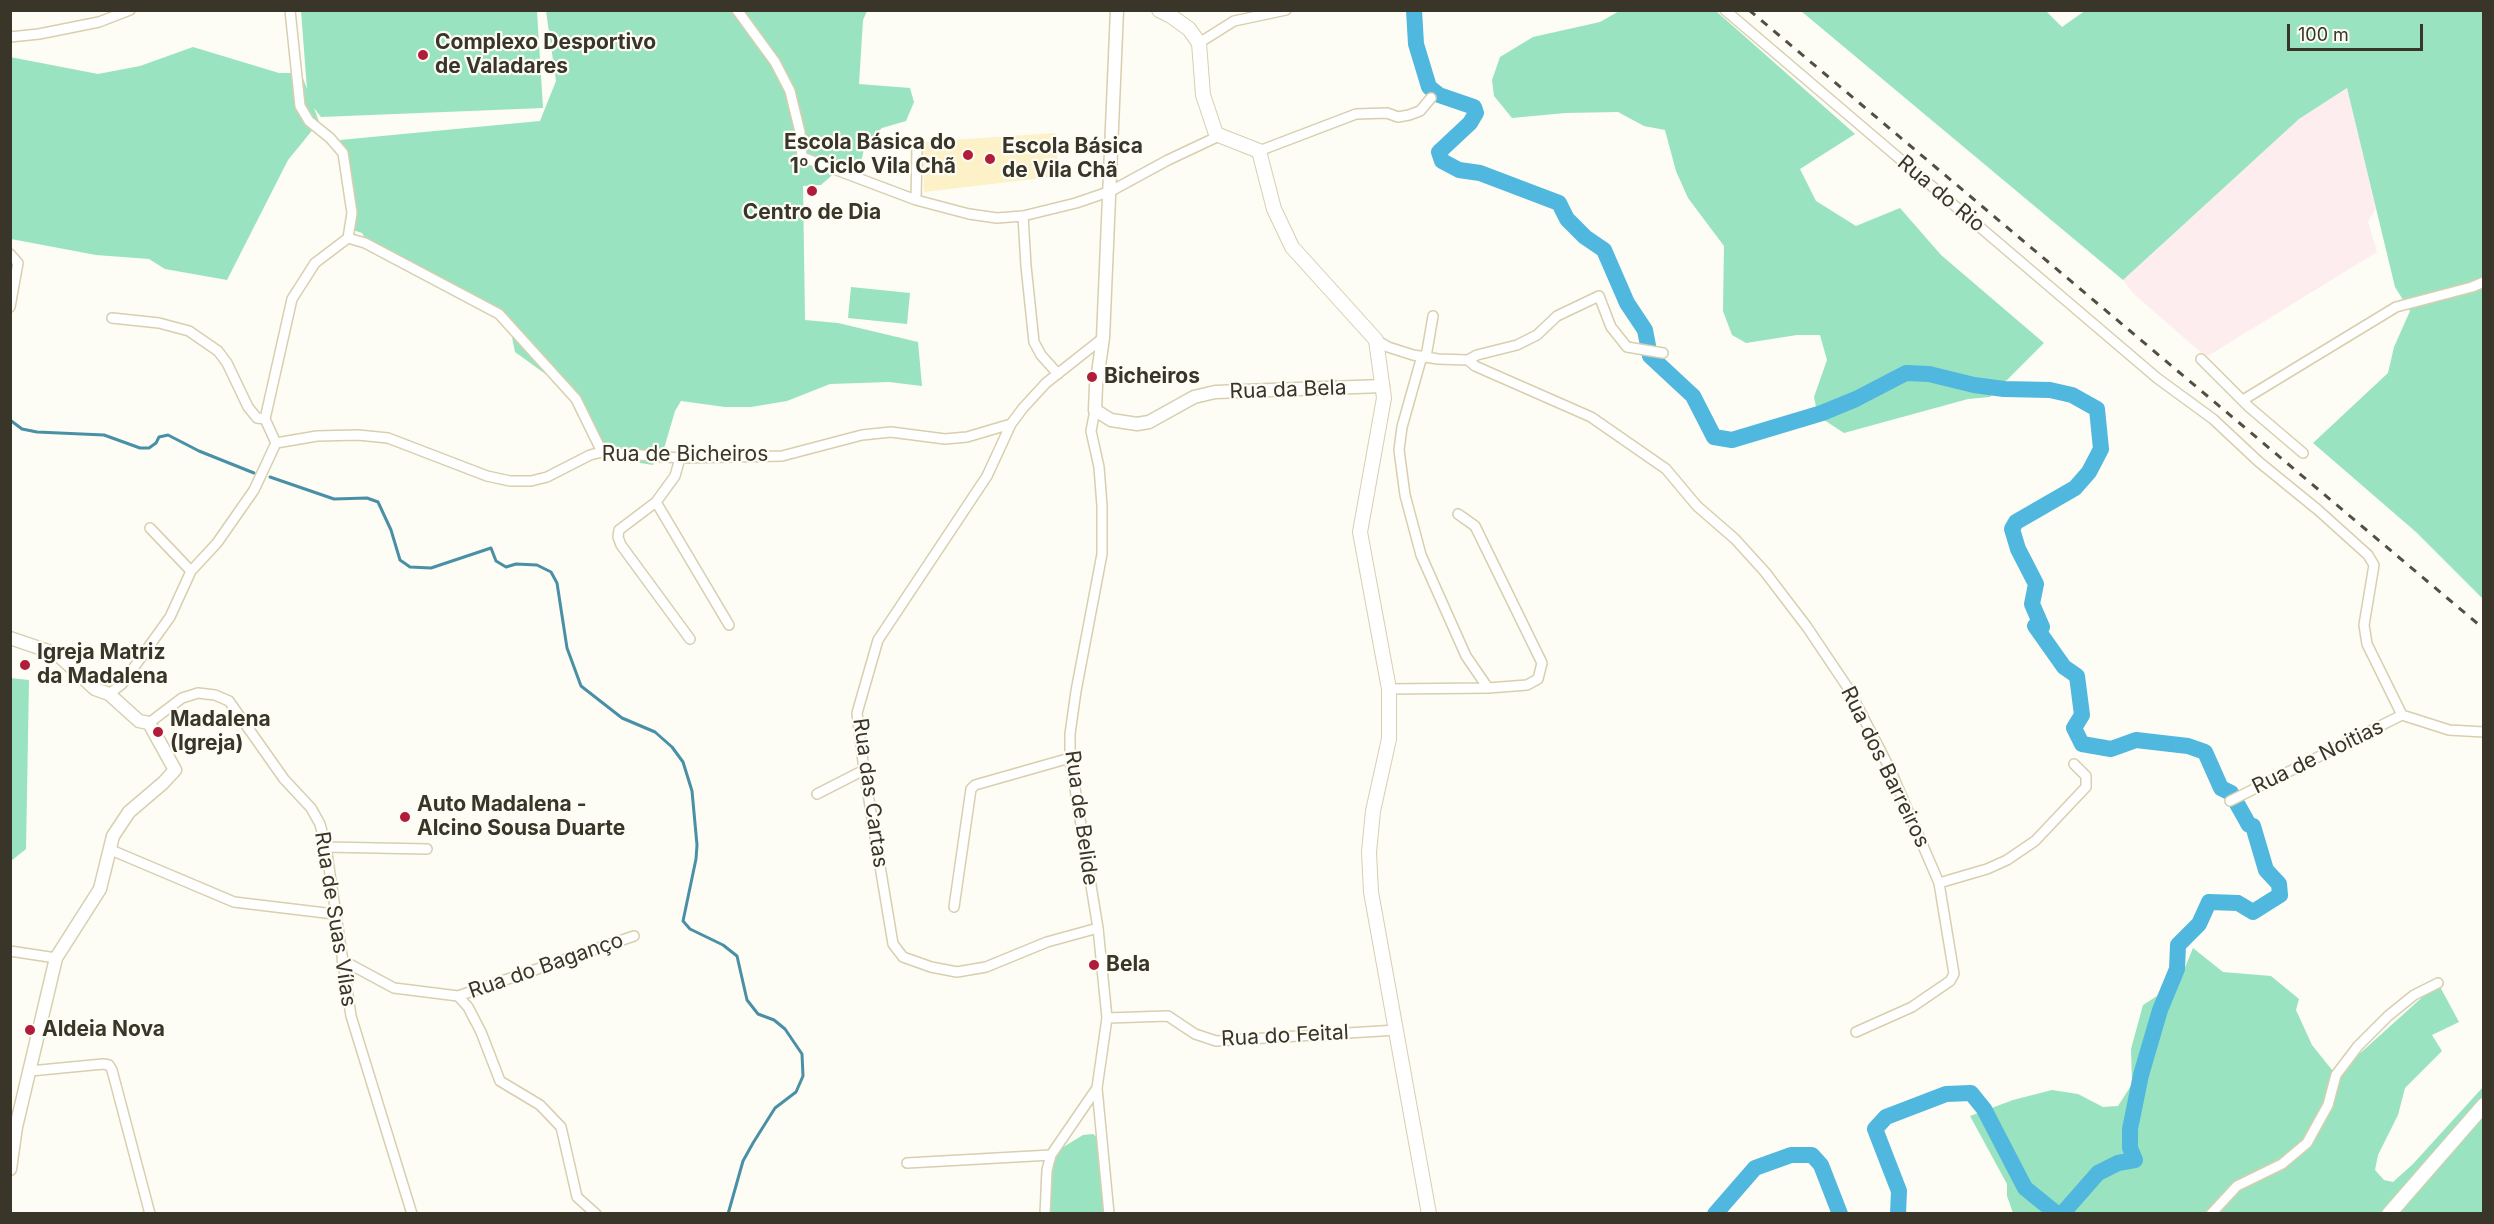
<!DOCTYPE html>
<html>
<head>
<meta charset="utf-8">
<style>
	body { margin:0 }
	#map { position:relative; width:2494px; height:1224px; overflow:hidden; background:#fdfcf5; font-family:Inter,sans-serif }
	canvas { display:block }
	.frame { position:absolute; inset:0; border:12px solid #393528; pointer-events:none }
	.scale { position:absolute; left:2287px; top:24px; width:136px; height:27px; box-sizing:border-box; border:3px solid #393528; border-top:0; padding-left:8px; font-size:18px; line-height:21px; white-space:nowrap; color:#393528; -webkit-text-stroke:4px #fdfcf5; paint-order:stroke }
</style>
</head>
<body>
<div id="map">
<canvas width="2494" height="1224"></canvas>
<div class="frame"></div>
<div class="scale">100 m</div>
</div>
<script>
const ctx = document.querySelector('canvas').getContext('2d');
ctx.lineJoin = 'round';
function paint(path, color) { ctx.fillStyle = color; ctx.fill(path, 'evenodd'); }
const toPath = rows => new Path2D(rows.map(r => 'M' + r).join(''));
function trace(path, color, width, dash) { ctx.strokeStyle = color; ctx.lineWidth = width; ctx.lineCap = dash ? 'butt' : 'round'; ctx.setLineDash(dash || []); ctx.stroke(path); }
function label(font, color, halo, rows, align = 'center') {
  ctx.font = font + ' Inter,sans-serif'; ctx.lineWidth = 4.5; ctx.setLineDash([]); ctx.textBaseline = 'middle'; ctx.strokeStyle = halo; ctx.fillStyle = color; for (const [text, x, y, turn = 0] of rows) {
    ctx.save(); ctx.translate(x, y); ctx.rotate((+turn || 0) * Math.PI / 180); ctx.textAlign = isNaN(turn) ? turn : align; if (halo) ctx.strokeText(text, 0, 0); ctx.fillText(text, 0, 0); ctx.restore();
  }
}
const built = toPath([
	[1055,133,1059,176,924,192,923,142]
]);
const industrial = toPath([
	[2347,88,2376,208,2368,222,2377,252,2206,357,2133,293,2123,280,2299,119]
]);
const green = toPath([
	[1621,10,1716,11,1855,134,1800,169,1816,201,1856,226,1900,208,1941,255,2044,343,1990,397,1968,399,1844,433,1818,416,1814,397,1827,360,1820,335,1797,335,1746,343,1732,335,1723,311,1724,246,1688,198,1676,171,1665,130,1644,126,1618,112,1565,113,1512,118,1494,96,1492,80,1500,57,1533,37,1600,22],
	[2086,10,2483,11,2483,599,2416,532,2313,443,2388,373,2394,347,2410,311,2395,287,2347,88,2299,119,2123,280,1801,11,2046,11,2062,27],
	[301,11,537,11,543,108,321,117,314,108,319,122,288,160,227,280,165,269,149,259,96,255,11,239,10,57,98,74,140,66,193,47,279,73,301,73,307,89],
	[546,11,867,11,863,20,859,84,910,88,914,102,906,121,882,128,865,144,860,168,840,168,821,185,803,186,805,320,838,323,918,342,922,386,889,382,830,384,787,401,751,407,725,407,681,401,675,411,663,452,657,451,653,465,595,456,591,422,551,378,515,352,512,337,505,325,491,312,365,238,362,233,353,230,346,218,351,185,349,162,340,140,540,121,556,81],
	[851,287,910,293,907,324,848,318],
	[10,678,29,680,26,849,11,861],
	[2193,948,2223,972,2271,976,2299,999,2296,1010,2312,1045,2336,1075,2438,983,2459,1022,2432,1035,2442,1051,2405,1088,2398,1115,2378,1155,2375,1170,2384,1180,2393,1182,2413,1164,2483,1087,2483,1213,2013,1213,2007,1196,2007,1184,1970,1116,2013,1100,2052,1090,2078,1094,2103,1107,2118,1106,2132,1084,2131,1049,2143,1005,2179,982],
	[1093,1134,1098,1138,1104,1213,1046,1214,1050,1180,1057,1151,1083,1135]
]);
const stream = toPath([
	[10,420,22,429,37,432,104,435,140,448,149,448,156,443,159,437,168,435,199,451,254,473],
	[270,477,334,499,367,498,378,502,391,530,400,560,410,567,431,568,491,548,496,561,506,567,516,564,537,565,551,572,557,583,567,648,581,686,622,718,655,732,672,747,683,762,692,791,697,845,696,859,683,921,690,929,723,945,737,956,747,1000,758,1014,774,1020,785,1029,802,1054,803,1076,796,1092,775,1108,753,1143,743,1161,728,1214]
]);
const river = toPath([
	[1414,10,1416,44,1429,87,1439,95,1474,107,1476,113,1470,123,1439,152,1442,161,1459,170,1480,173,1559,203,1567,219,1585,237,1604,250,1627,303,1645,330,1650,356,1693,396,1714,437,1732,440,1822,413,1856,399,1906,373,1929,374,1974,385,2004,389,2050,390,2072,395,2097,409,2101,449,2089,472,2075,488,2016,522,2012,529,2018,549,2036,584,2032,604,2042,627,2035,626,2064,667,2077,676,2082,715,2074,728,2082,744,2111,749,2136,740,2188,746,2205,752,2221,788,2231,793,2249,825,2253,826,2266,870,2279,884,2280,895,2253,912,2238,903,2209,902,2199,924,2178,945,2177,969,2160,1010,2141,1075,2130,1129,2130,1148,2135,1160,2118,1163,2098,1173,2062,1214],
	[1715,1214,1755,1168,1791,1155,1812,1155,1821,1165,1840,1214],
	[1898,1214,1899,1191,1875,1129,1886,1117,1946,1094,1971,1093,1984,1109,2025,1188,2057,1214]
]);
const minor = toPath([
	[290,10,300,106,309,121,330,138,343,153,352,213,348,238],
	[737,10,775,62,790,91,800,132,802,157,916,200,969,214,997,218,1023,216,1076,203,1111,191,1168,160,1219,136],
	[1725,10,2157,378,2213,419,2259,462,2318,510,2368,555,2374,565,2364,625,2367,644,2402,715,2449,730,2484,732],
	[10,37,39,34,99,22,130,10],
	[1199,43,1234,21,1286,10],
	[1259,151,1356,114,1387,113,1398,117,1409,115,1420,111,1431,98],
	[916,200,917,147],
	[1023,216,1026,266,1034,342,1041,355,1058,374],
	[348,238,365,243,499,314,576,399,602,452],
	[10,254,18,263,10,307],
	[112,318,159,323,189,331,218,351,227,363,248,407,257,418,265,419],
	[1376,340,1388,347,1413,355,1438,359,1468,360,1475,366,1591,417,1666,469,1697,506,1735,539,1765,572,1807,627,1848,688,1890,769,1939,883,1954,974,1950,981,1912,1007,1856,1032],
	[1422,356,1402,427,1399,450,1405,495,1421,555,1466,656,1488,688],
	[1426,357,1433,316],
	[2201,359,2249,407,2303,453],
	[1468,360,1477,355,1517,345,1537,335,1557,316,1599,296,1611,327,1627,347,1663,353],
	[2243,400,2396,307,2472,287,2484,282],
	[276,443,317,436,358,435,388,438,487,476,510,481,531,481,547,477,590,455,602,452,680,458,782,456,862,435,891,432,945,439,967,437,1011,424],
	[680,458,675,476,656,502,619,530,618,537,621,545,690,639],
	[656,502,729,625],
	[150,528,191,571],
	[1389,689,1488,688,1527,685,1538,679,1542,663,1475,526,1458,514],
	[109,694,122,684,170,617,191,571,217,543,254,490,276,443,265,419,292,299,315,263,348,238],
	[149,723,182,698,198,693,215,695,229,701,284,779,311,808,320,824,326,847,351,1016,412,1214],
	[817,794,864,770],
	[2230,801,2402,715],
	[326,847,427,849],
	[111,850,234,902,334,914],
	[1939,883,1987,869,2007,860,2035,841,2086,787,2086,776,2074,764],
	[954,907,971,789,975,785,1070,758],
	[1098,928,1047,942,986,967,957,972,931,967,903,957,893,944,864,770,857,713,878,640,987,476,1011,424,1023,408,1046,383,1103,338],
	[10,951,56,958],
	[342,960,394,988,458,996,468,1007,481,1032,500,1081,540,1105,561,1127,577,1197,596,1214],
	[458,996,634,936],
	[1107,1018,1168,1016,1195,1034,1216,1041,1397,1030],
	[30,1071,103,1064,109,1065,112,1070,150,1214],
	[1097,1088,1109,1214],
	[907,1163,1051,1155],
	[1045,1214,1047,1170,1051,1155,1097,1088,1107,1018,1098,928,1070,758,1070,734,1076,691,1102,554,1102,506,1099,467,1091,431,1095,410],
	[2211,1214,2237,1186,2282,1164,2307,1143,2328,1105,2336,1075,2358,1046,2388,1016,2414,995,2438,983]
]);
const tertiary = toPath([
	[1117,10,1103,338,1096,386,1095,410,1111,420,1137,424,1149,422,1194,397,1215,392,1383,386],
	[10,638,57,654,95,689,109,694,139,721,149,723,175,770,163,783,129,812,113,836,100,889,56,958,16,1127,10,1169]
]);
const secondary = toPath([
	[1159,10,1171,16,1189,29,1199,43,1203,95,1216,134,1259,151,1274,209,1292,247,1376,340,1384,398,1360,532,1389,689,1389,739,1373,811,1369,852,1371,892,1429,1214],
	[2389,1214,2484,1105]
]);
const rail = toPath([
	[1749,10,2484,629]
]);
const markers = [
	[423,55,6,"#b01c3a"],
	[968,155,6,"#b01c3a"],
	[990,159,6,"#b01c3a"],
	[812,191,6,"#b01c3a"],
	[1092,377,6,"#b01c3a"],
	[25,665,6,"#b01c3a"],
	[158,732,6,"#b01c3a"],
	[405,817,6,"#b01c3a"],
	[1094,965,6,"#b01c3a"],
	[30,1030,6,"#b01c3a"]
];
const poiNames = [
	["Complexo Desportivo",435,43],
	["de Valadares",435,67],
	["Escola Básica do",956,143,"right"],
	["1º Ciclo Vila Chã",956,167,"right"],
	["Escola Básica",1002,147],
	["de Vila Chã",1002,171],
	["Centro de Dia",812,213,"center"],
	["Bicheiros",1104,377],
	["Igreja Matriz",37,653],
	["da Madalena",37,677],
	["Madalena",170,720],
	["(Igreja)",170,744],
	["Auto Madalena -",417,805],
	["Alcino Sousa Duarte",417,829],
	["Bela",1106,965],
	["Aldeia Nova",42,1030]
];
const streetNames = [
	["Rua do Rio",1941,194,40],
	["Rua da Bela",1288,390,-2],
	["Rua de Bicheiros",685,455],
	["Rua de Noitias",2318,757,-26],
	["Rua dos Barreiros",1885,767,64],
	["Rua das Cartas",870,793,82],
	["Rua de Belide",1081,818,82],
	["Rua de Suas Vílas",335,919,81],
	["Rua do Baganço",546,966,-19],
	["Rua do Feital",1285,1036,-3]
];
paint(built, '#fdf1c7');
paint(industrial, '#fdedef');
paint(green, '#99e3c0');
trace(stream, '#4990a7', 3);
trace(river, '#50b7de', 16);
trace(minor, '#d8cfae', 12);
trace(tertiary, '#d8cfae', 15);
trace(secondary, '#d8cfae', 16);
trace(minor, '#fff', 9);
trace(tertiary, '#fff', 12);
trace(secondary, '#fff', 14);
trace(rail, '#524f42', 3, [8, 8]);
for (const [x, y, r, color] of markers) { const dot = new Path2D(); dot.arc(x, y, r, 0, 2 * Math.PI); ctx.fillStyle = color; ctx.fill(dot); trace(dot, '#fdfcf5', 2); }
label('bold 21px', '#393528', '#fdfcf5', poiNames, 'left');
label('21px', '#393528', '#fdfcf5', streetNames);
</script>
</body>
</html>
